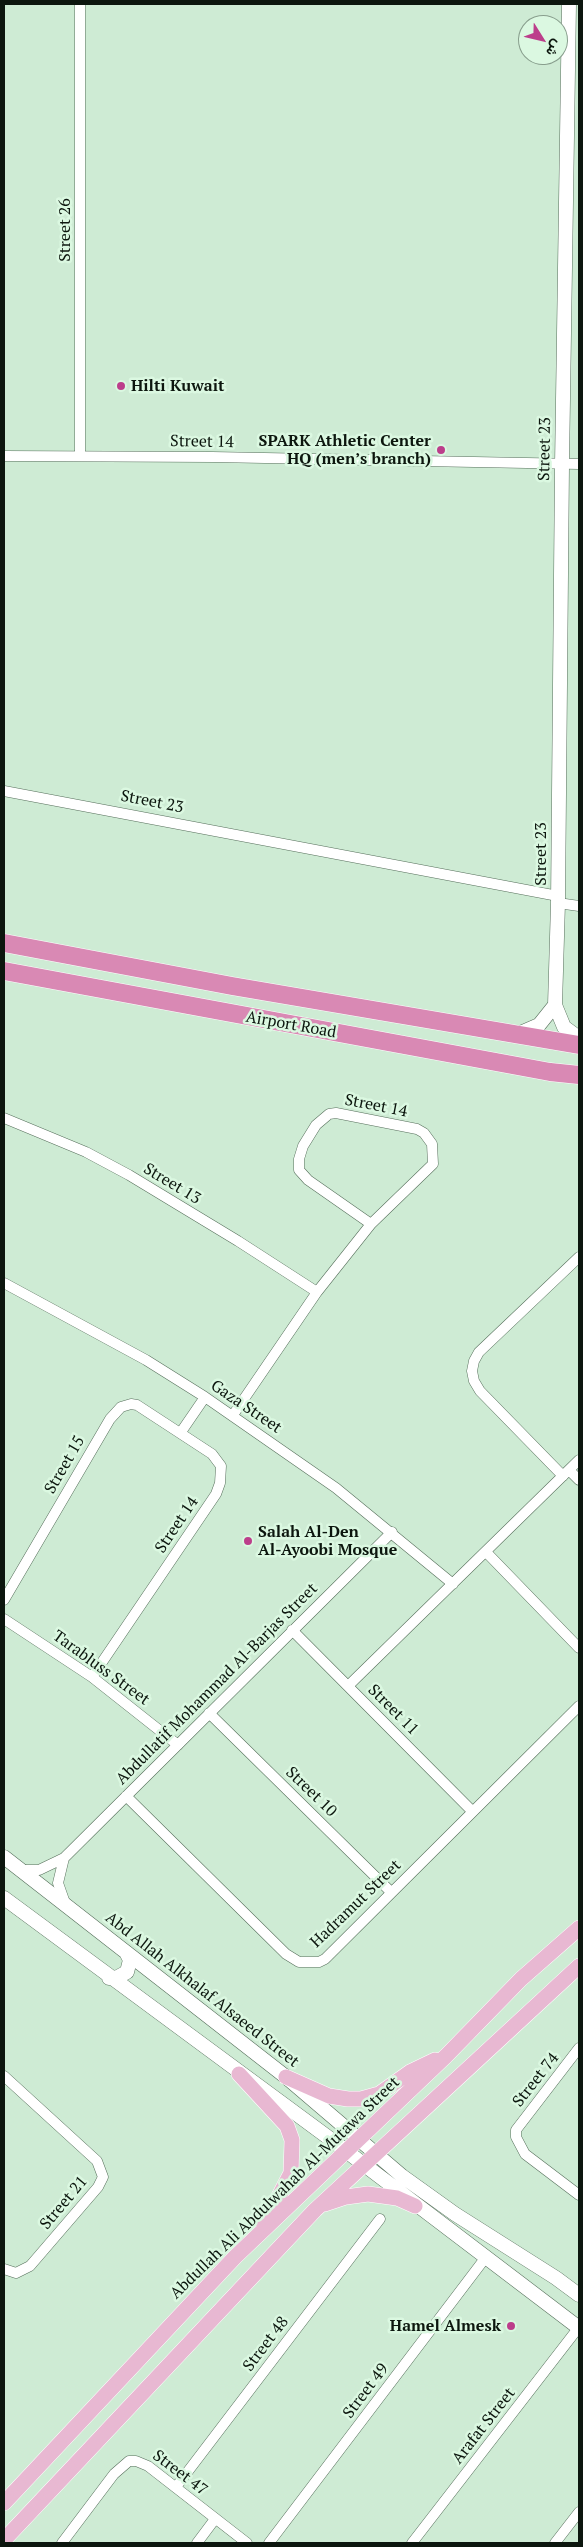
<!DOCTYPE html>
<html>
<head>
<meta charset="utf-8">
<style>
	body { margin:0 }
	#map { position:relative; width:583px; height:2547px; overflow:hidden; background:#ceebd4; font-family:"PT Serif",Vazirmatn,serif }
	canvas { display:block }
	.frame { position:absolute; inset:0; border:5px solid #0c160e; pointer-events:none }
	.north { position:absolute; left:518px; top:15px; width:50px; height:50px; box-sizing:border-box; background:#dbf8e1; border:1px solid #889e8d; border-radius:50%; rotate:126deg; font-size:14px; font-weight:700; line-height:20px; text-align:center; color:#0c160e }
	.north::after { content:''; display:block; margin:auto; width:18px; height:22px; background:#bc3e8b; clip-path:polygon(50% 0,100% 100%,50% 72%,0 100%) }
</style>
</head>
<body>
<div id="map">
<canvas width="583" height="2547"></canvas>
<div class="frame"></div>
<div class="north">ش</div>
</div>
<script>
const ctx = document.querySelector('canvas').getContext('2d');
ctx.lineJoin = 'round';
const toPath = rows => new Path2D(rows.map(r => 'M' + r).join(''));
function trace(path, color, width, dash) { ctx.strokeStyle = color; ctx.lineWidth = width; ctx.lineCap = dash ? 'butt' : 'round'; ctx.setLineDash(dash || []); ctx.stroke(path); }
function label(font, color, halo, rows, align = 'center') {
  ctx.font = font + ' "PT Serif",serif'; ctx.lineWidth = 5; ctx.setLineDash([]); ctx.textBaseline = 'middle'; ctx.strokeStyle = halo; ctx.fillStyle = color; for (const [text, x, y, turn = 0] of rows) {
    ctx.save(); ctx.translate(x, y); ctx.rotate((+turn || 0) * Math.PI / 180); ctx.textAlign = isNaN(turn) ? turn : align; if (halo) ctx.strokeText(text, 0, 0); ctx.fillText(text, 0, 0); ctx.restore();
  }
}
const street = toPath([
	[80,4,80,456],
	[4,456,212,457,579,464],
	[4,791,558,896],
	[558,903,579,906],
	[4,1118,86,1152,129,1175,238,1241,317,1292],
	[4,1283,146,1360,205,1397,336,1488,453,1584],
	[233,1415,317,1292,371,1224,433,1164,432,1144,424,1133,417,1129,336,1113,329,1114,316,1125,303,1146,299,1159,299,1170,308,1180,371,1224],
	[181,1432,205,1397],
	[569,1470,579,1480],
	[563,1476,480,1391,474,1381,472,1371,474,1361,479,1352,579,1257],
	[486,1552,579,1648],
	[4,1600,110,1419,121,1407,131,1404,137,1405,212,1454,221,1466,220,1483,216,1494,92,1677],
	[4,1619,92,1677,178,1745],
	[292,1630,472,1811],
	[348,1686,579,1460],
	[209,1713,391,1892],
	[126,1796,286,1954,299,1962,319,1962,325,1959,579,1706],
	[64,1858,58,1883,65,1903],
	[22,1870,39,1870,64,1858,392,1532],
	[579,2048,516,2130,516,2137,525,2154,579,2195],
	[4,2076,97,2161,103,2177,98,2187,30,2266,16,2273,4,2269],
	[176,2487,380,2219],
	[62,2543,114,2474,129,2461,136,2461,148,2466,247,2543],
	[197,2543,215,2519],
	[269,2543,486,2257],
	[412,2543,579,2327],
	[555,2543,579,2512]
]);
const secondary = toPath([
	[569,4,562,465,558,903,555,1005,564,1027,579,1038],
	[516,1035,539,1025,555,1005],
	[4,1857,286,2077,402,2176,455,2214,556,2278,579,2295],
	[4,1898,333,2141,579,2328],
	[109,1978,116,1978,127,1972,130,1960,127,1954]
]);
const primary = toPath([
	[239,2074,287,2126,292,2140,291,2173,275,2204,262,2221],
	[286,2077,329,2096,348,2099,361,2099,379,2094,410,2072,435,2060],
	[325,2204,346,2197,368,2194,397,2198,415,2206],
	[4,2503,235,2257,446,2056,521,1979,579,1928],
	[4,2540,315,2210,579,1966]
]);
const highway = toPath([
	[4,943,232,986,579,1045],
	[4,971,550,1072,579,1075]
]);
const markers = [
	[121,386,5,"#bc3e8b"],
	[441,450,5,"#bc3e8b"],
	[248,1541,5,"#bc3e8b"],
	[511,2326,5,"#bc3e8b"]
];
const streetNames = [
	["Street 26",65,230,-90],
	["Street 14",202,442,1],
	["Street 23",545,449,-89],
	["Street 23",152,802,11],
	["Street 23",541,854,-90],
	["Airport Road",291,1025,10],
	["Street 14",376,1106,11],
	["Street 13",172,1184,31],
	["Gaza Street",246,1407,34],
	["Street 15",65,1465,-60],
	["Street 14",177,1525,-56],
	["Tarabluss Street",101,1668,36],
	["Abdullatif Mohammad Al-Barjas Street",217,1684,-45],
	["Street 11",393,1710,45],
	["Street 10",311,1792,44],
	["Hadramut Street",356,1904,-44],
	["Abd Allah Alkhalaf Alsaeed Street",202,1990,38],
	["Street 74",536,2080,-52],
	["Abdullah Ali Abdulwahab Al-Mutawa Street",285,2188,-44],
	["Street 21",64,2203,-50],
	["Street 48",266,2344,-53],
	["Street 49",366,2391,-53],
	["Arafat Street",484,2426,-52],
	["Street 47",180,2473,37]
];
const poiNames = [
	["Hilti Kuwait",131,386],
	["SPARK Athletic Center",431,441,"right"],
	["HQ (men’s branch)",431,459,"right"],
	["Salah Al-Den",258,1532],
	["Al-Ayoobi Mosque",258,1550],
	["Hamel Almesk",501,2326,"right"]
];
trace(street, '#566f5b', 11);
trace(secondary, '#566f5b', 15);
trace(primary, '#fff', 16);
trace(highway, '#fff', 19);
trace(street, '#fff', 10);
trace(secondary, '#fff', 14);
trace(primary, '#e8b8d2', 15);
trace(highway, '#d989b4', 18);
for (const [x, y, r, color] of markers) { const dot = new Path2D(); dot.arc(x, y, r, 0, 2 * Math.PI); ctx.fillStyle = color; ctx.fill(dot); trace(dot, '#dbf8e1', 2); }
label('16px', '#0c160e', '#dbf8e1', streetNames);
label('bold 16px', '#0c160e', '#dbf8e1', poiNames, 'left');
</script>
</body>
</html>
